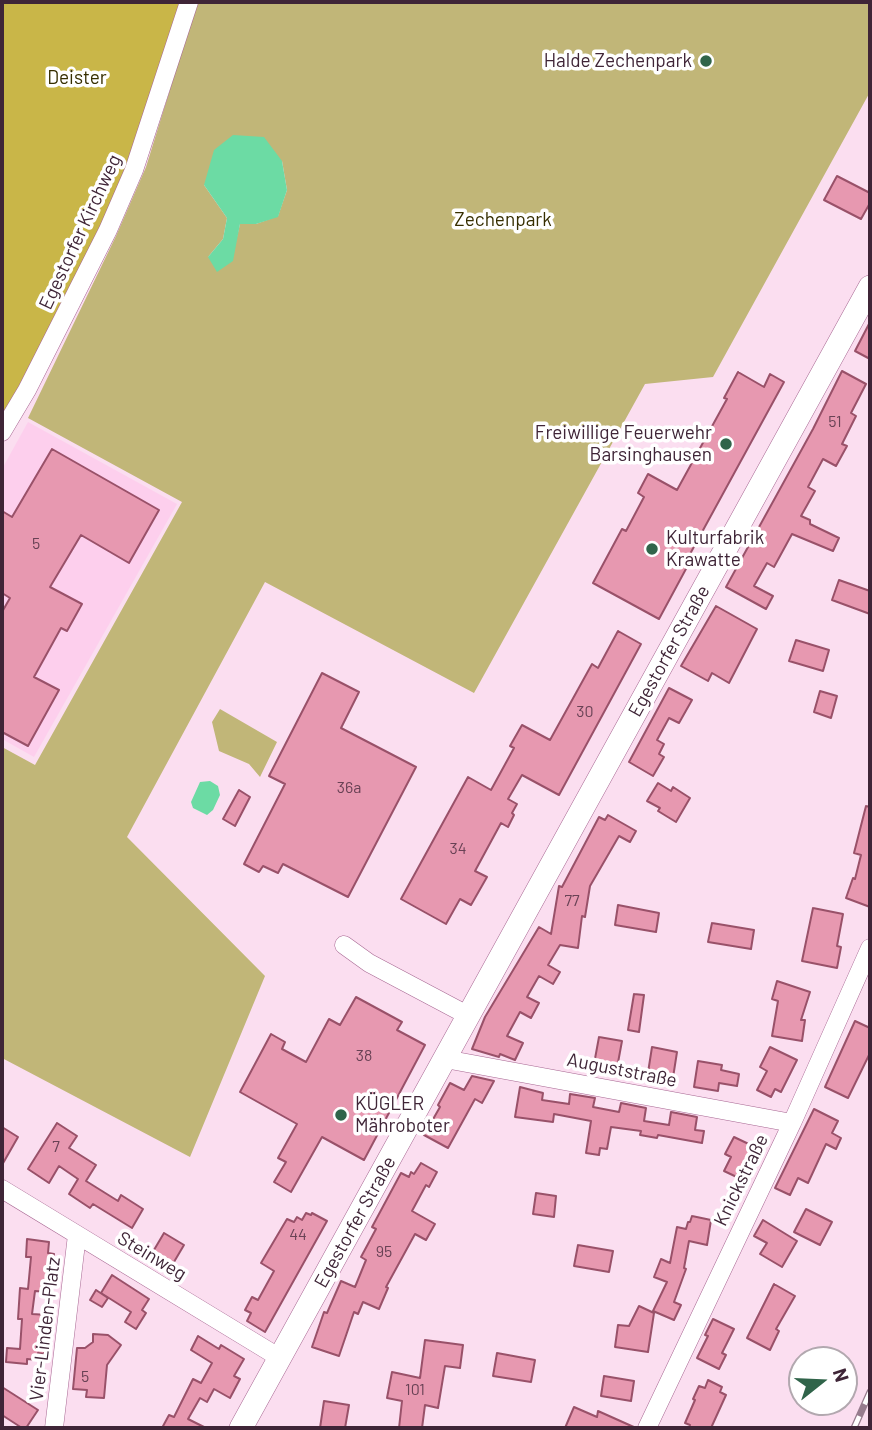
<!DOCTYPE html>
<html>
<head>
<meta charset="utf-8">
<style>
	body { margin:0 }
	#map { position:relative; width:872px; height:1430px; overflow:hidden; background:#fbdef0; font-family:Barlow,sans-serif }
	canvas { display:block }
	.frame { position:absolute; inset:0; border:4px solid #3f2537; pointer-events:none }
	.north { position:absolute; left:788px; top:1346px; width:70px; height:70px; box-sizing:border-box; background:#fff; border:2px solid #b2a8af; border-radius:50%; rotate:72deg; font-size:19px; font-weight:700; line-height:28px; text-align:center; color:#3f2537 }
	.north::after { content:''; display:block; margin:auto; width:24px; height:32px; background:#30644a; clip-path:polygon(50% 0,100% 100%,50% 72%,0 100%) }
</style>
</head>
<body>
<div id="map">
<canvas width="872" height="1430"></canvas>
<div class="frame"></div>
<div class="north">N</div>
</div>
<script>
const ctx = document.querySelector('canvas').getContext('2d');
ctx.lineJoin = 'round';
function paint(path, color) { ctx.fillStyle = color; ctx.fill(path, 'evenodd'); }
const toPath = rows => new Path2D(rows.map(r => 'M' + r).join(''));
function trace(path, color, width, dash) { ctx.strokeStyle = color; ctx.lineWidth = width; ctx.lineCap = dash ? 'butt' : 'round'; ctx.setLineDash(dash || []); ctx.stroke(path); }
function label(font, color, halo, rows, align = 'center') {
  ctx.font = font + ' Barlow,sans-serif'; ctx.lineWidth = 7; ctx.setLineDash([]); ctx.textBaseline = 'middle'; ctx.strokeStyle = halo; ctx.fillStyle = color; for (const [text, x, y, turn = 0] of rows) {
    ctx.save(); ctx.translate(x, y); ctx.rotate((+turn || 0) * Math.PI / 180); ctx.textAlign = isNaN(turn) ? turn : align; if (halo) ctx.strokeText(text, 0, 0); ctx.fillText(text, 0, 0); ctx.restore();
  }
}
const built = toPath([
	[28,422,177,504,34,757,2,739,2,469]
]);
const green = toPath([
	[197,2,870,2,870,92,713,377,645,384,474,693,265,582,127,837,265,976,190,1157,2,1058,2,747,35,765,182,502,28,418,116,236,146,167],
	[282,161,287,190,278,216,256,224,240,224,236,241,208,257,223,239,227,218,204,185],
	[220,709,277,742,260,777,249,764,219,751,212,722]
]);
const forest = toPath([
	[2,2,182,2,119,192,20,387,2,415]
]);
const water = toPath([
	[233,135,264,137,282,161,287,190,278,217,256,224,240,224,233,261,217,272,208,257,223,239,227,218,204,185,214,150],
	[210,781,218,786,220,795,213,810,207,815,193,808,191,802,200,782]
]);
const building = toPath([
	[837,176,870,193,870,203,861,219,824,200,837,176],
	[870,322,870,359,855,351,870,322],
	[842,371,866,384,851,413,856,416,842,444,847,446,836,466,823,459,808,487,815,491,801,516,810,520,810,524,839,538,833,551,792,534,774,567,767,563,754,586,773,596,766,609,726,587,813,429,842,371],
	[738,372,764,387,770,374,784,382,684,565,687,567,659,619,593,583,622,529,626,531,644,497,638,493,648,474,677,490,727,399,724,398,738,372],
	[52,449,159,510,129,563,81,535,50,587,82,604,67,631,61,628,34,677,59,690,28,746,2,732,2,612,10,598,2,593,2,511,12,517,52,449],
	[839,580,870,591,870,614,832,600,839,580],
	[716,606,757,629,729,683,712,673,708,681,681,666,716,606],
	[618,631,641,644,559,795,522,775,508,799,517,804,512,813,514,815,508,827,501,823,475,871,487,877,471,905,460,899,446,924,401,899,468,777,491,790,514,748,510,746,522,725,550,740,592,664,598,668,618,631],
	[796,640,829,650,823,671,789,661,796,640],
	[322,673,359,692,341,728,416,767,348,897,283,864,278,873,263,866,259,872,244,864,285,784,269,776,322,673],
	[669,688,692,700,679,723,669,718,657,740,664,744,659,754,664,757,653,776,629,762,669,688],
	[820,691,837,696,831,718,814,712,820,691],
	[658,783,671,791,673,787,690,798,676,822,658,811,660,808,647,801,658,783],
	[239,790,250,797,235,826,223,819,239,790],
	[866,806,870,807,870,907,846,898,853,878,855,879,861,855,854,853,866,806],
	[608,815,636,831,630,842,619,836,590,886,585,917,582,916,578,948,560,945,548,965,560,972,553,984,539,976,527,997,539,1003,531,1018,520,1012,507,1036,523,1043,515,1060,500,1054,499,1057,472,1049,485,1017,539,927,551,934,559,886,562,887,599,817,605,820,608,815],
	[618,905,659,913,656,932,615,925,618,905],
	[813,908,843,914,837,946,841,947,837,968,802,961,813,908],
	[712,923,754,930,751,949,708,942,712,923],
	[777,981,810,992,801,1020,805,1020,802,1041,772,1036,778,1001,772,999,777,981],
	[634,994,644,995,639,1032,628,1030,634,994],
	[356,997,402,1022,397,1030,425,1045,364,1160,322,1137,291,1192,274,1182,286,1162,278,1158,297,1124,240,1092,271,1034,285,1042,282,1049,306,1062,329,1019,340,1025,356,997],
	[855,1021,870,1028,870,1053,848,1098,825,1087,855,1021],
	[599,1037,622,1041,617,1068,594,1064,599,1037],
	[652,1047,677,1052,672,1084,647,1079,652,1047],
	[770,1047,797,1060,781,1092,775,1089,771,1097,757,1090,767,1071,760,1067,770,1047],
	[698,1061,722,1065,721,1070,739,1074,737,1086,719,1083,718,1091,694,1087,698,1061],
	[472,1076,494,1081,482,1103,475,1099,448,1148,424,1135,440,1107,438,1105,450,1083,464,1090,472,1076],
	[520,1087,543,1093,542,1100,569,1104,570,1094,595,1098,593,1107,619,1112,621,1103,646,1108,644,1121,669,1125,671,1112,697,1117,695,1130,704,1131,702,1143,658,1135,657,1138,640,1135,641,1131,611,1127,607,1149,600,1148,599,1155,586,1153,591,1121,554,1114,553,1122,515,1117,520,1087],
	[814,1109,838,1121,832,1133,841,1138,836,1149,826,1144,808,1183,798,1178,790,1195,775,1188,814,1109],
	[57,1123,77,1136,69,1148,96,1165,86,1181,118,1201,121,1195,143,1209,132,1228,93,1204,90,1208,69,1194,78,1179,59,1166,49,1183,28,1169,57,1123],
	[2,1127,18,1137,2,1165,2,1127],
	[734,1137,755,1147,741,1179,724,1171,731,1157,725,1154,734,1137],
	[421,1163,437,1172,429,1187,426,1185,412,1211,435,1224,426,1240,415,1234,386,1287,388,1288,379,1309,363,1302,358,1314,354,1312,339,1356,312,1347,324,1312,327,1313,341,1281,355,1287,366,1260,361,1257,376,1229,372,1227,401,1173,409,1177,411,1172,414,1174,421,1163],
	[536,1193,556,1196,554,1217,533,1214,536,1193],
	[806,1209,832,1222,820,1245,794,1232,806,1209],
	[306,1213,311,1215,312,1213,327,1221,265,1332,247,1321,251,1313,245,1310,252,1297,258,1300,274,1271,261,1263,287,1219,294,1222,297,1217,302,1220,306,1213],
	[692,1216,711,1220,707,1245,689,1241,684,1268,686,1269,674,1302,681,1305,674,1320,653,1311,667,1282,654,1277,661,1259,670,1263,677,1227,686,1229,688,1222,690,1222,692,1216],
	[763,1220,797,1241,782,1267,760,1254,767,1243,754,1236,763,1220],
	[164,1233,184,1245,171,1267,151,1255,164,1233],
	[27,1239,49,1242,48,1253,54,1254,50,1292,35,1291,32,1314,48,1315,44,1354,38,1353,38,1360,27,1359,27,1364,6,1362,7,1348,20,1349,22,1319,18,1319,20,1288,28,1289,31,1257,26,1257,27,1239],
	[578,1245,613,1251,609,1272,574,1266,578,1245],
	[112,1275,149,1299,142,1310,146,1313,136,1329,125,1322,131,1312,101,1293,112,1275],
	[774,1284,795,1296,776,1329,779,1331,770,1350,747,1338,774,1284],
	[96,1290,108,1298,102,1307,90,1300,96,1290],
	[639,1306,654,1313,648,1352,615,1347,618,1325,629,1326,639,1306],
	[713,1319,734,1329,722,1353,726,1355,719,1369,697,1358,708,1336,705,1335,713,1319],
	[93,1334,108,1335,121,1345,107,1365,104,1398,86,1397,87,1390,73,1389,77,1348,85,1348,93,1342,93,1334],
	[198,1336,219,1349,221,1345,244,1359,234,1376,240,1379,230,1398,214,1389,207,1402,200,1398,188,1419,206,1428,162,1428,169,1415,174,1417,193,1379,201,1383,212,1363,191,1350,198,1336],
	[425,1340,463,1345,460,1368,445,1366,438,1408,425,1405,422,1428,399,1428,402,1401,387,1398,392,1372,420,1378,425,1340],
	[497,1353,535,1360,531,1382,493,1376,497,1353],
	[604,1376,634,1381,631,1401,601,1396,604,1376],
	[708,1380,722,1387,720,1392,726,1395,711,1428,689,1428,690,1425,685,1423,695,1400,693,1399,699,1386,705,1388,708,1380],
	[2,1387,38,1410,26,1428,22,1428,2,1415,2,1387],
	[324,1401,349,1405,345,1428,320,1428,324,1401],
	[574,1407,597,1417,598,1411,636,1428,565,1428,574,1407]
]);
const minor = toPath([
	[2,432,27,390,108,230,134,170,189,2],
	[344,945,369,963,469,1016],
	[445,1059,792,1123],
	[2,1189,280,1358],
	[54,1428,77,1235],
	[647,1428,792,1123,870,948]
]);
const major = toPath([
	[241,1428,870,287]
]);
const rail = toPath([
	[854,1428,870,1392]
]);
const markers = [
	[706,61,7,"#30644a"],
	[726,444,7,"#30644a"],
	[652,549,7,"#30644a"],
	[341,1115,7,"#30644a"]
];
const numberNames = [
	["51",835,422],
	["5",36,544],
	["30",585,712],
	["36a",349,788],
	["34",458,849],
	["77",572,901],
	["38",364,1056],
	["7",56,1147],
	["44",298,1235],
	["95",384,1252],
	["5",85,1377],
	["101",415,1390]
];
const poiNames = [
	["Halde Zechenpark",692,61],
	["Freiwillige Feuerwehr",712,433],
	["Barsinghausen",712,455],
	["Kulturfabrik",666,538,"left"],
	["Krawatte",666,560,"left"],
	["KÜGLER",355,1104,"left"],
	["Mähroboter",355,1126,"left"]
];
const parkNames = [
	["Deister",77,78],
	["Zechenpark",503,220]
];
const streetNames = [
	["Egestorfer Kirchweg",80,232,-65],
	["Egestorfer Straße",669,651,-61],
	["Auguststraße",622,1070,11],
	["Knickstraße",741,1180,-64],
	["Egestorfer Straße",355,1222,-61],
	["Steinweg",152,1256,31],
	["Vier-Linden-Platz",45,1329,-83]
];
paint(built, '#fdcfed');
paint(green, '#c1b678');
paint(forest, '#c9b648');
paint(water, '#6cdba4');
paint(building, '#e798b0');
trace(building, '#995169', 2);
trace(minor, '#a76792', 19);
trace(major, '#a76792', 24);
trace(minor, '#fff', 18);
trace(major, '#fff', 23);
trace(rail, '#977c8e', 7);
trace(rail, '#fff', 4.5, [13]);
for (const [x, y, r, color] of markers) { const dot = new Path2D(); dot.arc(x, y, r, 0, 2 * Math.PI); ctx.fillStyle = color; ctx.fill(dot); trace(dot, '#fff', 2.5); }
label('16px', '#694255', null, numberNames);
label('19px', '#3f2537', '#fff', poiNames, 'right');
label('19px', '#362e00', '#fff', parkNames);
label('19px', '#3f2537', '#fff', streetNames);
</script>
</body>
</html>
